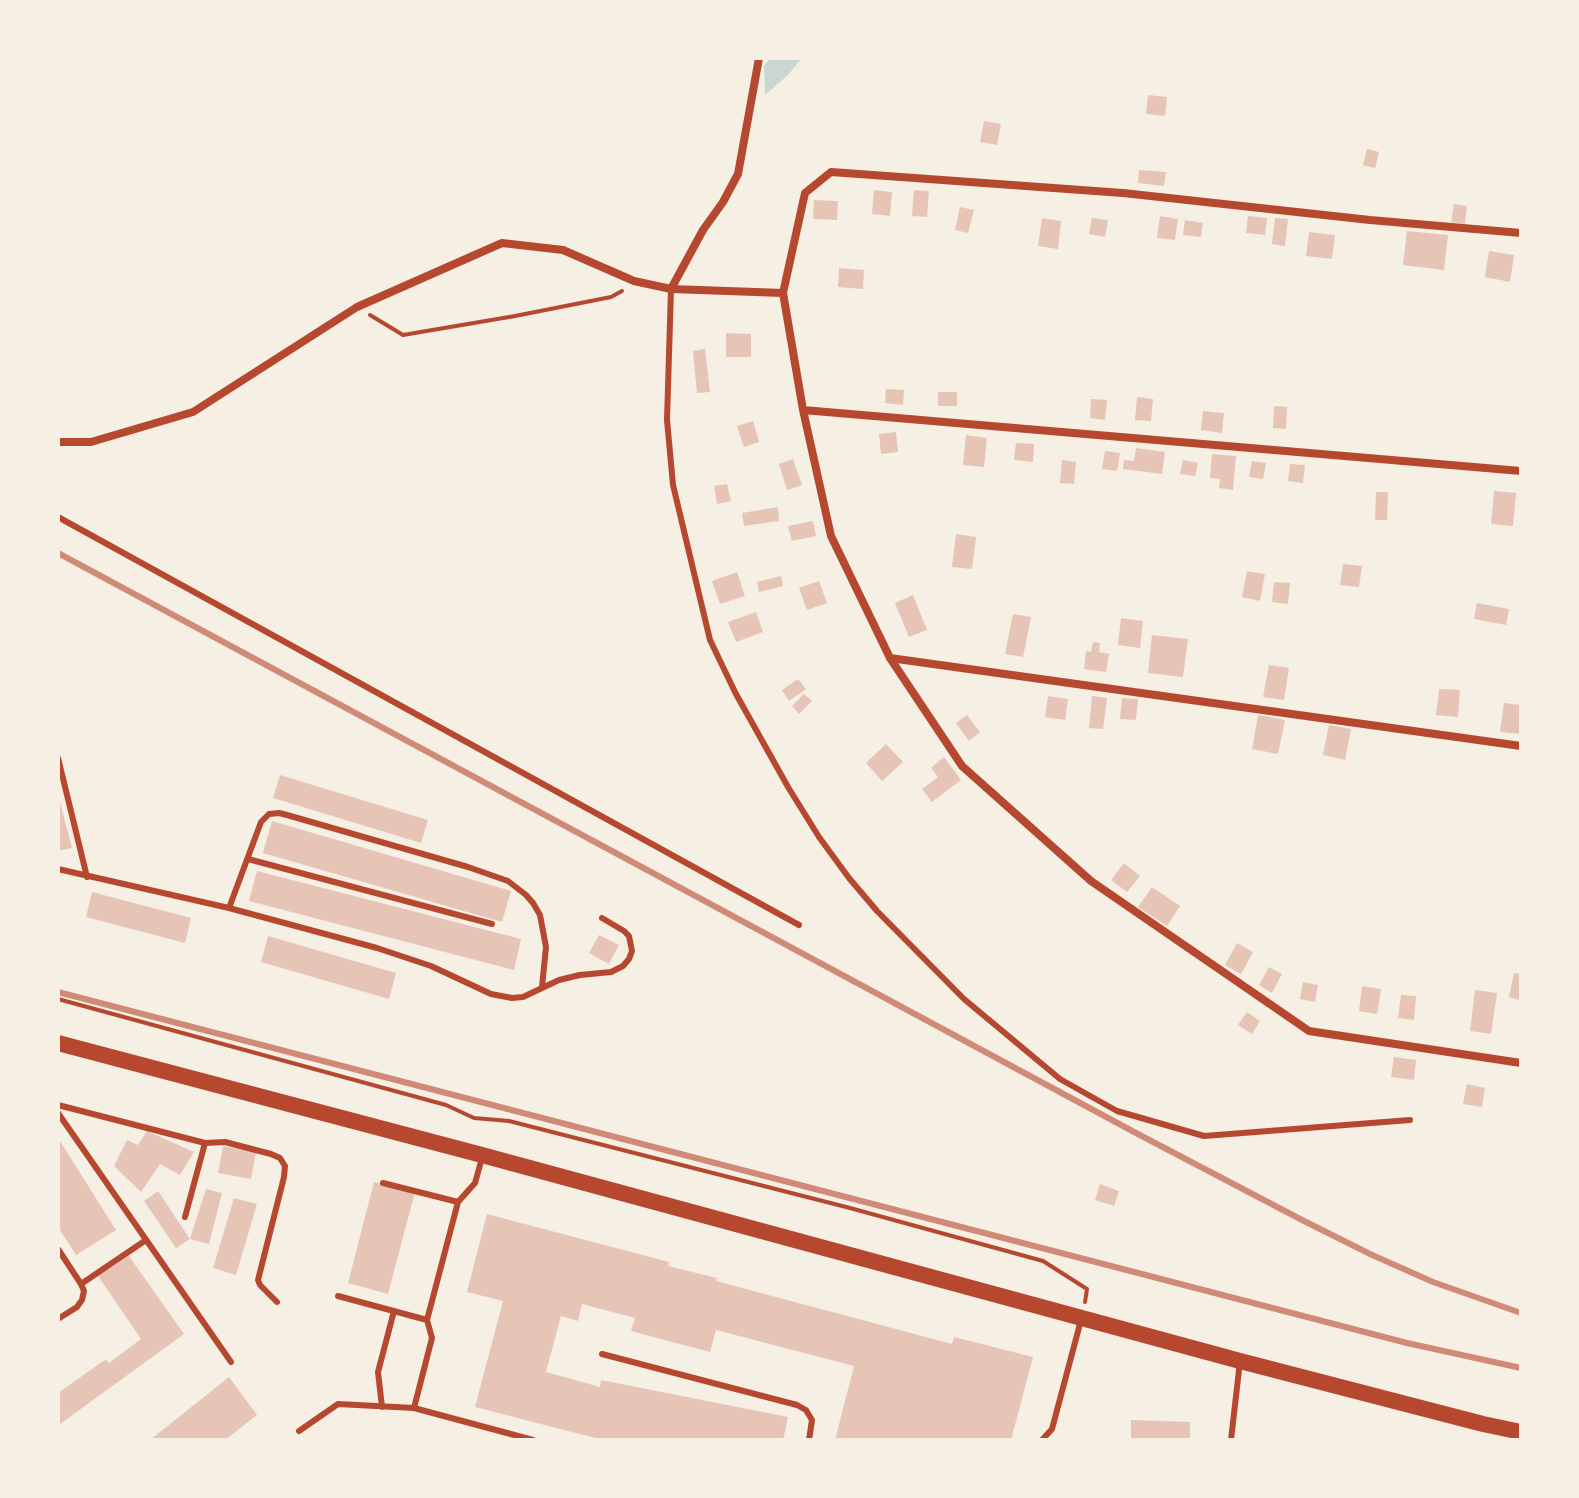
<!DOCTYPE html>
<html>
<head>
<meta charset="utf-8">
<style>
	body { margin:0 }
	#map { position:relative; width:1579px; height:1498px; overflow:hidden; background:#f6efe4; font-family:Manrope,sans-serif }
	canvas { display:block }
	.frame { position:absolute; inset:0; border:60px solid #f6efe4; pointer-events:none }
</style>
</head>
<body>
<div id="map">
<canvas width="1579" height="1498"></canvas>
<div class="frame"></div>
</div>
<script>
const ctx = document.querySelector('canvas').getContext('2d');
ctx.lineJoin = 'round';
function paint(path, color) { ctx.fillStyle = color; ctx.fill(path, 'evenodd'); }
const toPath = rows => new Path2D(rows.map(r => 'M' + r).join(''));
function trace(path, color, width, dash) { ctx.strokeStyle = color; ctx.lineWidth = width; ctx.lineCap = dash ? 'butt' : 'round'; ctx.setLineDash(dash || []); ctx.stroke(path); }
const water = toPath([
	[770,58,802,58,788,75,765,95,764,66]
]);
const building = toPath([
	[1148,95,1167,97,1165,116,1146,114],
	[984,121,1001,124,997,145,980,142],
	[1367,149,1379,152,1375,168,1363,165],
	[1139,170,1166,172,1164,186,1138,183],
	[874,190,892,192,890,216,872,214],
	[914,190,929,191,927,217,912,216],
	[814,200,838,201,837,220,813,219],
	[1454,204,1467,206,1465,224,1451,222],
	[960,207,974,210,968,233,955,230],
	[1160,216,1178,219,1175,240,1157,238],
	[1248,216,1267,218,1265,235,1246,233],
	[1042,218,1061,221,1058,249,1038,246],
	[1092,218,1108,220,1105,237,1089,234],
	[1275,218,1288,219,1285,246,1272,244],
	[1185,220,1203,223,1201,237,1183,235],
	[1407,231,1448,235,1444,270,1403,265],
	[1309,232,1335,235,1332,259,1306,256],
	[1489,251,1514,255,1510,282,1485,277],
	[839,268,864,270,863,289,838,287],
	[726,333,751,334,751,357,726,357],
	[705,349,710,392,697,393,693,351],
	[886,389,904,390,903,405,885,403],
	[938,392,957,392,957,406,938,406],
	[1137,397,1153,399,1151,421,1135,420],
	[1091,399,1107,400,1105,420,1090,418],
	[1274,406,1287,407,1286,429,1273,428],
	[1203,411,1224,413,1222,433,1201,430],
	[753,421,759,442,744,447,737,426],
	[896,432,898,452,881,454,879,434],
	[966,435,987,438,984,467,963,465],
	[1016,443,1034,444,1033,462,1014,460],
	[1136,448,1165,452,1162,474,1123,469,1124,460,1134,461],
	[1105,451,1120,453,1117,471,1102,469],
	[1212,454,1236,456,1233,490,1219,488,1220,479,1210,478],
	[793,459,802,485,787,490,779,464],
	[1062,460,1076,462,1074,484,1060,483],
	[1183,460,1198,463,1195,476,1180,474],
	[1252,461,1266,463,1263,479,1249,477],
	[1290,464,1305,465,1303,483,1288,481],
	[727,484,731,501,717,504,714,486],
	[1494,491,1516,493,1513,526,1491,524],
	[1376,492,1388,492,1387,520,1375,520],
	[778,507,779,521,744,526,742,513],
	[813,521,816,536,792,541,788,526],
	[956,534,976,537,972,569,952,567],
	[1343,564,1362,566,1359,587,1340,585],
	[1247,571,1265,574,1260,601,1242,597],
	[737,572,745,596,720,604,712,581],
	[781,576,783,586,759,592,757,582],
	[819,581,827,603,807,610,799,588],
	[1274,582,1290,583,1288,604,1272,602],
	[913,595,927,630,909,637,895,603],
	[1477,603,1509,609,1506,625,1474,619],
	[756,612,763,632,736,642,728,622],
	[1013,614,1031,617,1023,657,1005,654],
	[1121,618,1143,621,1140,648,1118,645],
	[1152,635,1188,639,1183,677,1148,673],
	[1093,642,1100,643,1099,652,1109,654,1106,672,1084,669,1086,651,1091,652],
	[1269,665,1289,668,1284,700,1263,697],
	[798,679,806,689,789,701,782,690],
	[1439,689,1460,690,1458,717,1436,715],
	[804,694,812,701,799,714,792,706],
	[1048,696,1068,699,1065,720,1045,717],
	[1092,696,1107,698,1103,729,1089,728],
	[1122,698,1138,699,1136,720,1120,719],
	[1504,703,1521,705,1521,734,1500,732],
	[967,715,980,732,969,741,956,723],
	[1258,715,1285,720,1278,754,1252,749],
	[1329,725,1351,729,1345,760,1323,755],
	[886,744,903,762,882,781,866,763],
	[944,757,961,780,932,802,922,789,938,777,931,768],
	[280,775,428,820,421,843,273,798],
	[58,795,72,848,58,851],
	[272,821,511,891,502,922,263,853],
	[1124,863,1140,876,1127,892,1111,880],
	[257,871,521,939,514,970,249,901],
	[1152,887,1180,906,1167,926,1138,907],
	[92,892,191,918,185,943,86,917],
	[599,935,619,945,609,964,589,953],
	[268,936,396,973,389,999,261,962],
	[1237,943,1253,952,1241,974,1225,965],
	[1269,967,1282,974,1272,993,1259,985],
	[1514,973,1521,974,1519,1000,1509,997],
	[1303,982,1318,985,1315,1002,1300,999],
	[1362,986,1381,989,1377,1014,1359,1011],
	[1475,990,1497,993,1491,1034,1470,1031],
	[1401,995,1416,996,1414,1020,1398,1018],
	[1247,1012,1260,1021,1252,1034,1238,1025],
	[1394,1057,1416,1060,1414,1080,1391,1077],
	[1467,1084,1485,1088,1482,1107,1463,1104],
	[147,1131,194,1152,180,1175,160,1164,141,1192,114,1166,127,1140,138,1145],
	[58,1138,116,1230,76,1255,58,1227],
	[223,1146,256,1152,251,1179,218,1173],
	[374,1182,415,1192,388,1294,348,1283],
	[1100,1184,1119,1191,1114,1206,1095,1200],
	[206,1189,222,1193,209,1244,190,1239],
	[158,1191,190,1239,176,1248,144,1201],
	[234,1198,257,1204,236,1275,213,1268],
	[487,1214,669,1262,668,1266,717,1278,716,1281,952,1344,954,1337,1033,1357,1011,1440,835,1440,854,1366,716,1330,710,1352,631,1331,635,1318,582,1304,578,1321,561,1316,546,1372,600,1387,601,1380,788,1417,783,1440,603,1440,475,1407,503,1301,467,1292],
	[129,1256,184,1334,60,1424,58,1422,58,1393,106,1359,109,1363,141,1339,98,1276],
	[229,1377,257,1415,225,1440,150,1440],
	[1131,1420,1190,1422,1190,1440,1131,1440]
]);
const path = toPath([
	[370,315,403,335,515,316,611,297,622,291],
	[58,999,446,1105,474,1118,509,1121,850,1208,1043,1261,1087,1289,1085,1302]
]);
const service = toPath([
	[671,289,667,420,673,485,710,640,736,694,788,787,819,837,849,878,877,911,964,999,1060,1079,1117,1111,1204,1136,1410,1120],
	[58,517,799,925],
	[58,758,87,877],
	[248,859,492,924],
	[58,869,229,908,377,948,431,966,491,994,512,998,523,997,559,980,580,975,611,972,623,966,629,959,632,951,629,936,624,931,602,918],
	[229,908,261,822,269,814,279,813,287,815,468,867,508,881,526,895,533,903,540,915,546,947,542,987],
	[58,1105,205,1143,225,1142,271,1154,280,1158,285,1166,284,1177,258,1280,260,1285,277,1302],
	[58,1113,231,1362],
	[482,1158,475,1183,458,1202,427,1320,432,1338,414,1408,533,1440],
	[383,1183,458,1202],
	[185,1217,205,1143],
	[58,1249,81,1284,84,1291,82,1300,77,1307,58,1319],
	[81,1284,146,1240],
	[338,1296,427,1320],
	[602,1354,797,1405,806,1410,812,1420,809,1440],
	[382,1407,378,1372,394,1311],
	[299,1431,338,1404,414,1408],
	[1042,1440,1052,1429,1081,1320],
	[1231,1440,1240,1361]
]);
const minor = toPath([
	[1521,233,1370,220,1123,193,831,172,805,193,783,293,803,410,831,536,890,658,962,766,1091,881,1309,1031,1521,1063],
	[671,289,783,293],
	[803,410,1521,471],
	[58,442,91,442,193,412,357,307,502,243,563,250,634,281,671,289,703,230,723,202,738,174,759,58],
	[890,658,1521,746]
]);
const secondary = toPath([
	[58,1043,482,1155,1240,1361,1483,1424,1521,1432]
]);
const rail = toPath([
	[58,553,1136,1133,1304,1221,1370,1254,1433,1282,1521,1313],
	[58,992,1407,1343,1521,1368]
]);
paint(water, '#c9d6d2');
paint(building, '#e6c5b7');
trace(path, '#b5482f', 4);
trace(service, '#b5482f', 6);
trace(minor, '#b5482f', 8);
trace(secondary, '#b5482f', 16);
trace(rail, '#cf8b77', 6);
</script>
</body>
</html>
